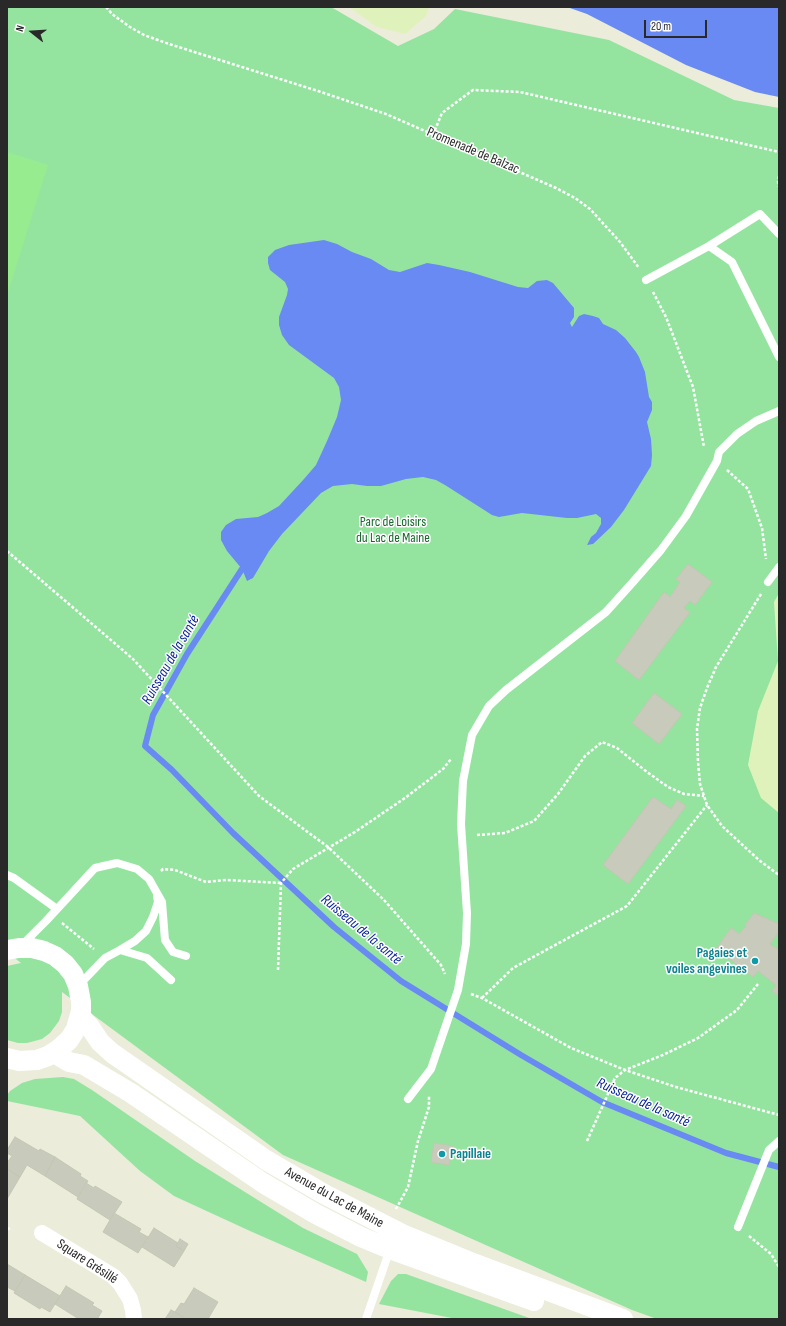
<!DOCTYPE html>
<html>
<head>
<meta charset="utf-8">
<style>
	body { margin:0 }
	#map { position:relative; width:786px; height:1326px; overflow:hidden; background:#ebecd9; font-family:"Sofia Sans Condensed",sans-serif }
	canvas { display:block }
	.frame { position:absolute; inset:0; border:8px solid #292929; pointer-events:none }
	.north { position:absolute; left:12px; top:12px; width:40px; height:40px; -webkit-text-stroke:3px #fff; paint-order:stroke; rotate:287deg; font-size:11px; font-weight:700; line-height:16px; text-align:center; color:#292929 }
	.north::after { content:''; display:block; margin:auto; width:14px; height:18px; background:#292929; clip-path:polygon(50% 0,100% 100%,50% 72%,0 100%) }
	.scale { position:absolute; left:644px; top:20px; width:63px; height:18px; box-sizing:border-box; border:2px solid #292929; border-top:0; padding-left:5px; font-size:12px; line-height:14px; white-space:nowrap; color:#292929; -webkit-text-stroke:3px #fff; paint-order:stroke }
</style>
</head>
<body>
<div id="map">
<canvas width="786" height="1326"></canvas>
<div class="frame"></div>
<div class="north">N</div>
<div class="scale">20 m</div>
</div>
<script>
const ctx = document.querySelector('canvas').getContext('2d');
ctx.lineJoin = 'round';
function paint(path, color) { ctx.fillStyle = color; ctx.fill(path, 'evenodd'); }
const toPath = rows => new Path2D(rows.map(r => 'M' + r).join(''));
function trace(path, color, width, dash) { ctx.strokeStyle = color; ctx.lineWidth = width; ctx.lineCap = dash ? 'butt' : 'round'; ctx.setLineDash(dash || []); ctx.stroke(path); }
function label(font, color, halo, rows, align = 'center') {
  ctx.font = font + ' "Sofia Sans Condensed",sans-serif'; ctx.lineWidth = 3; ctx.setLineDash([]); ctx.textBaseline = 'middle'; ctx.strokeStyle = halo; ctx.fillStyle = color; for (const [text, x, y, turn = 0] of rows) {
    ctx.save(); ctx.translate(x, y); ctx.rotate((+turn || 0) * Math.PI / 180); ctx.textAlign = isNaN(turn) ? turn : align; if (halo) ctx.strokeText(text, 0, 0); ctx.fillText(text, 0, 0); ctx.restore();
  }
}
const green = toPath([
	[7,7,331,7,398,46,434,29,455,9,609,40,734,100,779,108,779,1319,657,1319,632,1310,283,1155,62,992,62,1012,59,1021,50,1033,42,1039,27,1043,18,1043,7,1040,7,966,21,963,7,952],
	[63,1077,74,1079,92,1090,195,1161,303,1228,357,1254,368,1272,366,1282,250,1231,174,1196,140,1171,80,1116,7,1101,7,1095,10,1091,22,1083,35,1079],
	[398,1274,406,1274,532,1319,457,1319,379,1304,391,1281]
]);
const sand = toPath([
	[349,7,429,7,426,16,405,34,377,27],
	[779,593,779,813,761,798,748,765,758,711,778,661,774,602]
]);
const pitch = toPath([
	[7,152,48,165,8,292,7,292]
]);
const water = toPath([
	[567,7,779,7,779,97,755,92,686,65,587,14],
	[324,240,337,244,352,252,371,259,389,270,400,272,427,263,439,265,470,272,518,287,528,288,537,281,547,280,553,283,574,308,574,317,570,323,572,327,579,316,584,314,593,316,599,318,603,324,616,330,625,338,636,352,639,357,645,372,649,397,652,402,652,410,647,422,651,439,652,455,651,466,624,510,611,527,593,544,587,545,591,537,596,533,601,524,601,518,596,514,577,518,567,518,522,513,499,517,492,515,445,485,436,480,423,477,406,479,381,486,367,486,352,484,333,486,321,493,282,534,269,551,253,578,247,581,242,569,227,551,221,540,221,532,226,525,236,519,258,517,267,513,279,506,304,479,316,465,327,441,337,417,341,400,339,387,334,378,289,345,282,335,279,325,279,317,287,295,288,289,285,282,270,270,268,263,268,257,275,250,289,245]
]);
const stream = toPath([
	[242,569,187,654,153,715,145,746,172,770,233,833,334,927,401,981,521,1055,602,1102,726,1153,779,1167]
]);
const building = toPath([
	[688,564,712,582,695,605,690,601,684,608,690,612,639,680,615,661,664,592,670,597,680,582,676,579,688,564],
	[654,693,682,714,659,744,632,723,654,693],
	[653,797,671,809,677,800,686,806,628,884,603,865,653,797],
	[754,913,779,924,779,931,770,944,779,950,779,996,772,991,776,985,758,971,753,977,716,949,731,928,739,934,746,926,745,925,754,913],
	[15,1137,39,1151,40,1149,55,1157,45,1176,27,1165,20,1177,7,1169,7,1163,12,1156,7,1153,7,1150,15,1137],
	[434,1143,453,1146,449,1165,431,1162,434,1143],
	[55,1157,81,1174,80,1176,88,1181,78,1197,45,1176,55,1157],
	[7,1169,20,1177,7,1199,7,1169],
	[86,1183,94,1188,95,1186,122,1202,110,1220,77,1199,86,1183],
	[114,1213,141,1229,139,1232,148,1237,138,1253,103,1232,114,1213],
	[154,1228,178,1243,176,1246,184,1251,174,1267,142,1247,154,1228],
	[180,1239,188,1244,184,1251,176,1246,180,1239],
	[7,1264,25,1275,15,1291,7,1287,7,1264],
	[25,1275,60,1296,50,1312,41,1307,40,1309,14,1293,25,1275],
	[66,1286,94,1303,92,1305,102,1311,98,1318,100,1319,79,1319,55,1304,66,1286],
	[194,1288,218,1302,208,1319,186,1319,175,1312,181,1303,184,1304,194,1288],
	[171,1310,175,1312,186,1319,165,1319,171,1310]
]);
const path = toPath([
	[106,7,112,14,130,27,144,35,169,44,318,91,386,114,556,188,575,198,590,209,620,242,639,268],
	[433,135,442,113,473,90,520,92,779,152],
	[779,176,778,182,779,187],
	[653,292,666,317,693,387,704,447],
	[727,470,748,489,762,528,766,559],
	[7,551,133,659,259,796,328,847,384,900,441,965,445,974],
	[761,594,716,667,707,688,700,708,697,729,698,762,700,784,707,805,722,826,760,861,779,875],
	[477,835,505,833,534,821,558,794,585,756,602,742,617,748,647,772,668,787,684,794,704,796],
	[161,871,163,869,175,870,206,882,226,880,281,883],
	[62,923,94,949],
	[278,970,281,883,293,869,355,832,405,798,443,769,451,759],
	[471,994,482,998,571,1048,625,1070,676,1087,779,1115],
	[482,998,513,968,627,906,707,805],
	[587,1141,615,1078,625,1070,663,1055,698,1038,737,1010,758,984],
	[396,1209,408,1187,418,1141,429,1107,429,1096],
	[7,1228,10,1229],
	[749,1236,771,1254,779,1267]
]);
const service = toPath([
	[709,246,760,214,779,234],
	[646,280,709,246,732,262,779,357],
	[768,582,779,567],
	[7,875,14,878,57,909],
	[21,946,46,921,95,868,117,863,137,869,149,879,162,902,165,940,173,952,186,956],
	[120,950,135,941,146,931,153,917,158,902,157,896],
	[79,985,105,958,120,950,147,958,171,980],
	[408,1099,431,1069,458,990,466,944,467,913,461,824,463,781,472,735,489,706,506,690,606,612,633,582,661,550,686,516,717,461,719,452,737,434,756,421,779,411],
	[738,1227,769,1150,779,1141],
	[366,1319,390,1249]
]);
const minor = toPath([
	[42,1233,113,1276,120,1283,130,1299,133,1310,134,1319]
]);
const tertiary = toPath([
	[7,950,19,948,32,948,44,951,55,956,65,964,73,974,78,986,81,1002,81,1011,76,1029,69,1040,59,1049,48,1056,37,1060,19,1061,7,1058],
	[80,1016,90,1027,100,1042,112,1053,266,1160,324,1194,402,1234,468,1261,623,1319],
	[54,1053,69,1062,84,1065,131,1093,263,1183,316,1214,361,1237,390,1249,534,1301]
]);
const markers = [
	[755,961,4,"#0f9aa8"],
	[442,1154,4,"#0f9aa8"]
];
const streetNames = [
	["Promenade de Balzac",473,151,23],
	["Avenue du Lac de Maine",334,1198,29],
	["Square Grésillé",87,1262,33]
];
const parkNames = [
	["Parc de Loisirs",393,522],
	["du Lac de Maine",393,538]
];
const cultureNames = [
	["Pagaies et",747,953],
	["voiles angevines",747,969],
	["Papillaie",450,1154,"left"]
];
const waterNames = [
	["Ruisseau de la santé",171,660,-60],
	["Ruisseau de la santé",361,930,40],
	["Ruisseau de la santé",643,1103,24]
];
paint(green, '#94e4a0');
paint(sand, '#e0f2bb');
paint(pitch, '#97ec8f');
paint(water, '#688af2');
trace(stream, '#688af2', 6);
paint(building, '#c8cabc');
trace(building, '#c4c7b3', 1);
trace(path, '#fff', 2.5, [3, 2]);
trace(service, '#fff', 8);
trace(minor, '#fff', 16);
trace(tertiary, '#fff', 20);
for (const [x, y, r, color] of markers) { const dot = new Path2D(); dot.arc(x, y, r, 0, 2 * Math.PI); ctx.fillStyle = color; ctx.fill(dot); trace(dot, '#fff', 1.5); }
label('14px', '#292929', '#fff', streetNames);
label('14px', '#17672e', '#fff', parkNames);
label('bold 14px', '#0d838f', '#fff', cultureNames, 'right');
label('italic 15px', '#09229c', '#fff', waterNames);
</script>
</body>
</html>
